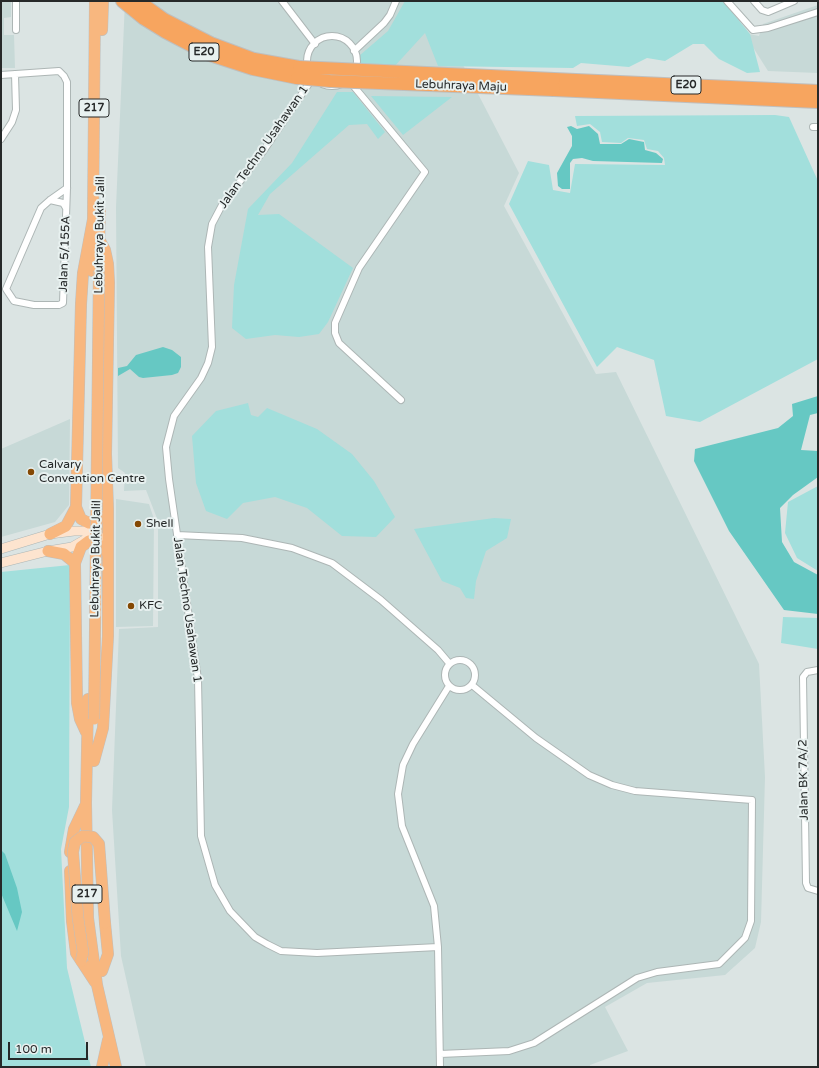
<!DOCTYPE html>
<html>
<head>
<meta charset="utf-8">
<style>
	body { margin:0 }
	#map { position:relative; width:819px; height:1068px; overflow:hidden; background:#dbe4e3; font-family:"Varela Round",sans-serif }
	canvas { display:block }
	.frame { position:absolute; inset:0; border:2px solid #262929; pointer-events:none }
	.scale { position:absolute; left:8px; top:1042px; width:80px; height:18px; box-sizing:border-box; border:2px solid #262929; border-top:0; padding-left:5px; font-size:12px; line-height:14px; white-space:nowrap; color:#262929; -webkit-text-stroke:3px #e8f1f0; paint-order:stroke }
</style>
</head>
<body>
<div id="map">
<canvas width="819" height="1068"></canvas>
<div class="frame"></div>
<div class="scale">100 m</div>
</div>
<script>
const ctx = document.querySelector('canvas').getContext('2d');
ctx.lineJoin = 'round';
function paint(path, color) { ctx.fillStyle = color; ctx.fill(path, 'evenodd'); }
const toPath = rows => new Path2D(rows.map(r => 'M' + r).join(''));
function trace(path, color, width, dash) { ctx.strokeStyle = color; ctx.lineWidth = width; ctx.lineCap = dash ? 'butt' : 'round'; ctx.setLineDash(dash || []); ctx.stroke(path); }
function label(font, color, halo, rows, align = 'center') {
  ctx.font = font + ' "Varela Round",sans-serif'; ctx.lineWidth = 4; ctx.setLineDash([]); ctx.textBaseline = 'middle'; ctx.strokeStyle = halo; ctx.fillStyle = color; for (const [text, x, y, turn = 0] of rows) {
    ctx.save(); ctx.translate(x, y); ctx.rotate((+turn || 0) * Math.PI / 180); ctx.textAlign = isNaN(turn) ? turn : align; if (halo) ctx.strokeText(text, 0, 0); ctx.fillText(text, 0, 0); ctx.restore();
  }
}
const built = toPath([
	[1,1,11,1,11,17,4,18,4,35,14,35,15,68,1,68],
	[125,1,434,1,447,34,519,173,504,206,596,374,616,372,759,664,765,777,761,922,755,948,725,975,647,983,605,1007,628,1051,590,1065,590,1067,146,1067,121,956,112,810,119,629,158,627,158,521,146,490,124,491,125,473,118,468,116,207],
	[818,5,818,73,768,71,744,33,759,36,763,24],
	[70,419,69,505,55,522,1,537,1,449],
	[116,499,149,504,154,519,153,626,116,627]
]);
const green = toPath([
	[405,1,723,1,750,34,760,72,747,73,719,59,704,44,693,44,665,61,647,58,629,67,581,63,573,68,438,66,425,33,393,68,359,66,359,56,388,31],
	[337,92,353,92,385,132,378,139,367,124,349,125,270,194,258,215,279,214,353,268,328,322,319,334,299,337,275,335,246,339,232,328,234,285,248,209,292,163],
	[371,96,452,97,403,135],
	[775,115,789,117,818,181,818,359,700,422,666,416,654,360,617,347,597,367,509,204,528,161,549,165,553,190,570,193,575,164,665,165,664,158,658,151,647,149,644,140,628,138,621,143,602,142,600,132,590,124,577,126,575,116],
	[248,403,251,415,258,417,267,408,317,429,352,454,374,481,395,517,376,537,342,536,307,508,275,497,243,503,227,519,206,511,196,483,192,436,216,411],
	[818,486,818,571,797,558,785,533,788,502],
	[494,518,511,519,507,538,486,551,476,581,474,599,466,598,460,588,442,581,414,529],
	[70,565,69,807,61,849,67,968,91,1067,1,1067,1,572],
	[783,617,818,618,818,649,781,643]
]);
const water = toPath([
	[571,126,577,129,589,126,598,134,600,144,621,144,629,139,644,142,645,150,656,153,663,159,662,163,593,161,582,158,573,159,570,163,570,189,562,189,558,186,557,173,572,146,572,136,567,127],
	[163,347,172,350,181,357,181,367,178,373,172,375,143,378,139,377,130,369,118,376,118,368,127,366,136,355],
	[818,396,818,413,810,415,801,450,818,451,818,477,793,495,780,508,782,542,794,562,818,575,818,614,784,610,729,531,694,461,695,449,778,428,793,416,792,404],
	[1,850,5,854,17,888,22,912,17,931,1,893]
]);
const minor = toPath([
	[16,1,16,30],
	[282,1,315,44],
	[727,1,753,30,768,28,818,12],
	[754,1,762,10,768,12,794,1],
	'307 61a25 25 0 1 1 50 0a25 25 0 1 1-50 0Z',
	[354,51,384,23,390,15,396,1],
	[1,75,59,71,64,76,67,82,67,188,63,303,59,305,34,305,14,301,6,289,41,208,50,200,67,188],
	[312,79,264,150,222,205,212,224,208,247,212,347,208,363,201,378,174,416,166,447,169,479,198,679,201,836,215,885,230,911,255,937,267,944,281,951,317,953,438,947],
	[351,83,425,172,359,268,335,323,335,333,339,343,401,400],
	[813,127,818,127],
	[1,139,12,122,16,110,15,74],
	[50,200,63,203,66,208],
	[177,535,242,538,292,548,332,563,381,600,438,650,449,663],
	'445 675a15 15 0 1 1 30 0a15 15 0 1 1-30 0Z',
	[818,670,807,672,803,677,806,883,808,888,818,891],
	[440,1054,509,1051,534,1043,637,978,657,972,719,964,745,938,751,921,752,800,635,791,612,785,589,775,536,738,472,685],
	[440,1067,438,947,434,906,402,826,398,794,403,765,413,744,449,686]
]);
const secondary = toPath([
	[1,549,50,534,74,531,84,531,102,538],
	[1,563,48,551,72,547,86,539]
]);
const trunk = toPath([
	[102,30,103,1],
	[93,220,95,1],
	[99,248,100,210],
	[92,271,93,250],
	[76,507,81,519,89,523,103,516],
	[50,534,66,526,76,507,81,304,83,273,94,214],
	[48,551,64,554,75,563],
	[88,699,86,803,88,918,97,985,116,1067],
	[86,732,80,719,77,703,75,563,81,547,89,541,98,544,103,550],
	[94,761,103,728,108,636,108,509,106,454,109,283,108,264,105,250,100,241],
	[70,852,74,829,85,806],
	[70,871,72,921,76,953,95,982],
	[102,971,108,954,105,923],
	[102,1067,108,1040]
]);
const motorway = toPath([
	[122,1,144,19,165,32,207,54,253,69,297,78],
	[139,1,164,19,211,43,254,59,299,67],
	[554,79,818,91],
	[554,90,818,102]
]);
const trunkBridge = toPath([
	[94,719,99,271],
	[81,961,83,952,78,918,73,852,75,842,83,836,93,837,99,844,105,923]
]);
const motorwayBridge = toPath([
	[299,67,554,79],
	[297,78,330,81,554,90]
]);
const markers = [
	[31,472,4,"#844803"],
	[138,524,4,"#844803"],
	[131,606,4,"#844803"]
];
const shields = [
	[204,52,30],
	[686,85,30],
	[94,108,30],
	[87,894,30]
];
const shieldNames = [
	["E20",204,52],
	["E20",686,85],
	["217",94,108],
	["217",87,894]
];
const streetNames = [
	["Lebuhraya Maju",461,86,2],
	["Jalan Techno Usahawan 1",264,147,-55],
	["Lebuhraya Bukit Jalil",100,235,-89],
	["Jalan 5/155A",65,254,-88],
	["Lebuhraya Bukit Jalil",96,559,-89],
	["Jalan Techno Usahawan 1",187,610,82],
	["Jalan BK 7A/2",804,780,-91]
];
const poiNames = [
	["Calvary",39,465],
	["Convention Centre",39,479],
	["Shell",146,524],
	["KFC",139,606]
];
paint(built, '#c7d9d7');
paint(green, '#a2dfdc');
paint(water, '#66c8c3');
trace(minor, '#adb6b5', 8);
trace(secondary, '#adb6b5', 10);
trace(trunk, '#bebfbf', 12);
trace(motorway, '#bebfbf', 14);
trace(minor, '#fff', 6);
trace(secondary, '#fde4cf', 9);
trace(trunk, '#f8b77f', 11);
trace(motorway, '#f7a55f', 12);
trace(trunkBridge, '#bebfbf', 12, []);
trace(motorwayBridge, '#bebfbf', 14, []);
trace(trunkBridge, '#f8b77f', 11);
trace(motorwayBridge, '#f7a55f', 12);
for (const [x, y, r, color] of markers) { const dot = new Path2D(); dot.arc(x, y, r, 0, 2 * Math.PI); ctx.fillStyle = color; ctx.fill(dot); trace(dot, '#e8f1f0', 1.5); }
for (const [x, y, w] of shields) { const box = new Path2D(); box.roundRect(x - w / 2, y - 9, w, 18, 3); ctx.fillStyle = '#e8f1f0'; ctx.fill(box); trace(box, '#262929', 1); }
label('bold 11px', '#262929', null, shieldNames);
label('12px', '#262929', '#e8f1f0', streetNames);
label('12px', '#262929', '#e8f1f0', poiNames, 'left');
</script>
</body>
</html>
